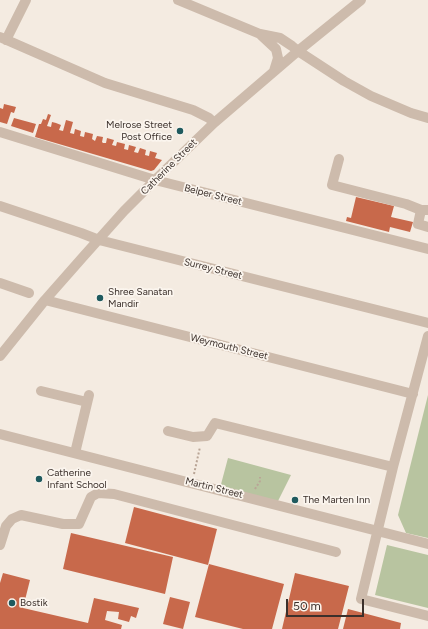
<!DOCTYPE html>
<html>
<head>
<meta charset="utf-8">
<style>
	body { margin:0 }
	#map { position:relative; width:428px; height:629px; overflow:hidden; background:#f4ebe1; font-family:Figtree,sans-serif }
	canvas { display:block }
	.scale { position:absolute; left:286px; top:599px; width:78px; height:18px; box-sizing:border-box; border:2px solid #3b302b; border-top:0; padding-left:5px; font-size:12px; line-height:14px; white-space:nowrap; color:#3b302b; -webkit-text-stroke:3px #fbf5ee; paint-order:stroke }
</style>
</head>
<body>
<div id="map">
<canvas width="428" height="629"></canvas>
<div class="scale">50 m</div>
</div>
<script>
const ctx = document.querySelector('canvas').getContext('2d');
ctx.lineJoin = 'round';
function paint(path, color) { ctx.fillStyle = color; ctx.fill(path, 'evenodd'); }
const toPath = rows => new Path2D(rows.map(r => 'M' + r).join(''));
function trace(path, color, width, dash) { ctx.strokeStyle = color; ctx.lineWidth = width; ctx.lineCap = dash ? 'butt' : 'round'; ctx.setLineDash(dash || []); ctx.stroke(path); }
function label(font, color, halo, rows, align = 'center') {
  ctx.font = font + ' Figtree,sans-serif'; ctx.lineWidth = 3.5; ctx.setLineDash([]); ctx.textBaseline = 'middle'; ctx.strokeStyle = halo; ctx.fillStyle = color; for (const [text, x, y, turn = 0] of rows) {
    ctx.save(); ctx.translate(x, y); ctx.rotate((+turn || 0) * Math.PI / 180); ctx.textAlign = isNaN(turn) ? turn : align; if (halo) ctx.strokeText(text, 0, 0); ctx.fillText(text, 0, 0); ctx.restore();
  }
}
const green = toPath([
	[428,395,428,538,406,533,398,515],
	[228,458,291,475,277,503,220,488],
	[387,545,428,555,428,608,375,595]
]);
const building = toPath([
	[4,104,16,107,14,113,11,112,7,124,0,122,0,108,3,109],
	[48,114,51,115,47,126,51,127,52,122,56,123,61,125,59,130,63,131,66,120,73,122,70,133,74,134,75,129,81,131,80,136,84,137,85,132,93,134,92,139,95,141,97,136,103,137,102,142,103,143,106,143,107,138,114,140,112,145,116,146,117,142,125,144,124,149,128,150,129,145,136,147,134,152,138,153,140,148,146,150,145,155,149,156,150,151,157,153,155,158,162,160,154,170,151,171,35,137,39,124,41,124,43,119,46,120],
	[14,118,36,124,33,133,11,126],
	[356,197,394,206,391,217,413,222,410,232,390,227,389,232,346,221,347,217,351,218],
	[134,507,217,529,208,565,125,543],
	[71,533,173,557,165,594,63,569],
	[209,564,284,584,272,629,243,629,195,617],
	[3,573,30,580,23,608,88,623,94,598,139,608,136,618,131,616,129,622,118,619,119,612,107,611,105,620,122,625,121,629,0,629,0,583],
	[295,573,349,586,338,629,282,629],
	[170,597,190,602,183,629,163,624],
	[348,609,401,623,400,629,343,629]
]);
const path = toPath([
	[194,474,200,447],
	[255,489,260,481,260,477]
]);
const minor = toPath([
	[178,0,260,34,280,38,292,46,298,51,344,81,371,96,411,113,428,118],
	[261,35,276,49,278,58,274,71],
	[0,37,105,83,193,110,209,118,214,123],
	[6,40,26,0],
	[0,132,155,180,428,249],
	[339,159,332,185,406,204,421,210,428,210],
	[0,206,81,233,99,240,428,323],
	[421,210,418,224,428,227],
	[0,283,29,293],
	[45,300,413,394],
	[428,336,393,467,361,599,428,616],
	[0,356,45,300,82,258,124,211,155,180,214,123,298,51,361,0],
	[41,391,87,402],
	[168,431,193,437,207,436,215,423,393,467],
	[0,434,428,544],
	[75,453,89,395],
	[0,545,6,526,12,519,21,515,63,524,79,524,91,497,98,493,114,494,336,552]
]);
const markers = [
	[180,131,4,"#1f5a5e"],
	[100,298,4,"#1f5a5e"],
	[39,479,4,"#1f5a5e"],
	[295,500,4,"#1f5a5e"],
	[12,603,4,"#1f5a5e"]
];
const poiNames = [
	["Melrose Street",172,125,"right"],
	["Post Office",172,137,"right"],
	["Shree Sanatan",108,292],
	["Mandir",108,304],
	["Catherine",47,473],
	["Infant School",47,485],
	["The Marten Inn",303,500],
	["Bostik",20,603]
];
const streetNames = [
	["Catherine Street",169,167,-45],
	["Belper Street",213,195,14],
	["Surrey Street",213,269,14],
	["Weymouth Street",229,347,14],
	["Martin Street",214,488,14]
];
paint(green, '#b8c4a0');
paint(building, '#c8694b');
trace(path, '#b9a596', 2, [2, 2]);
trace(minor, '#cdbbac', 10);
for (const [x, y, r, color] of markers) { const dot = new Path2D(); dot.arc(x, y, r, 0, 2 * Math.PI); ctx.fillStyle = color; ctx.fill(dot); trace(dot, '#fbf5ee', 1.5); }
label('10px', '#3b302b', '#fbf5ee', poiNames, 'left');
label('10px', '#3b302b', '#fbf5ee', streetNames);
</script>
</body>
</html>
